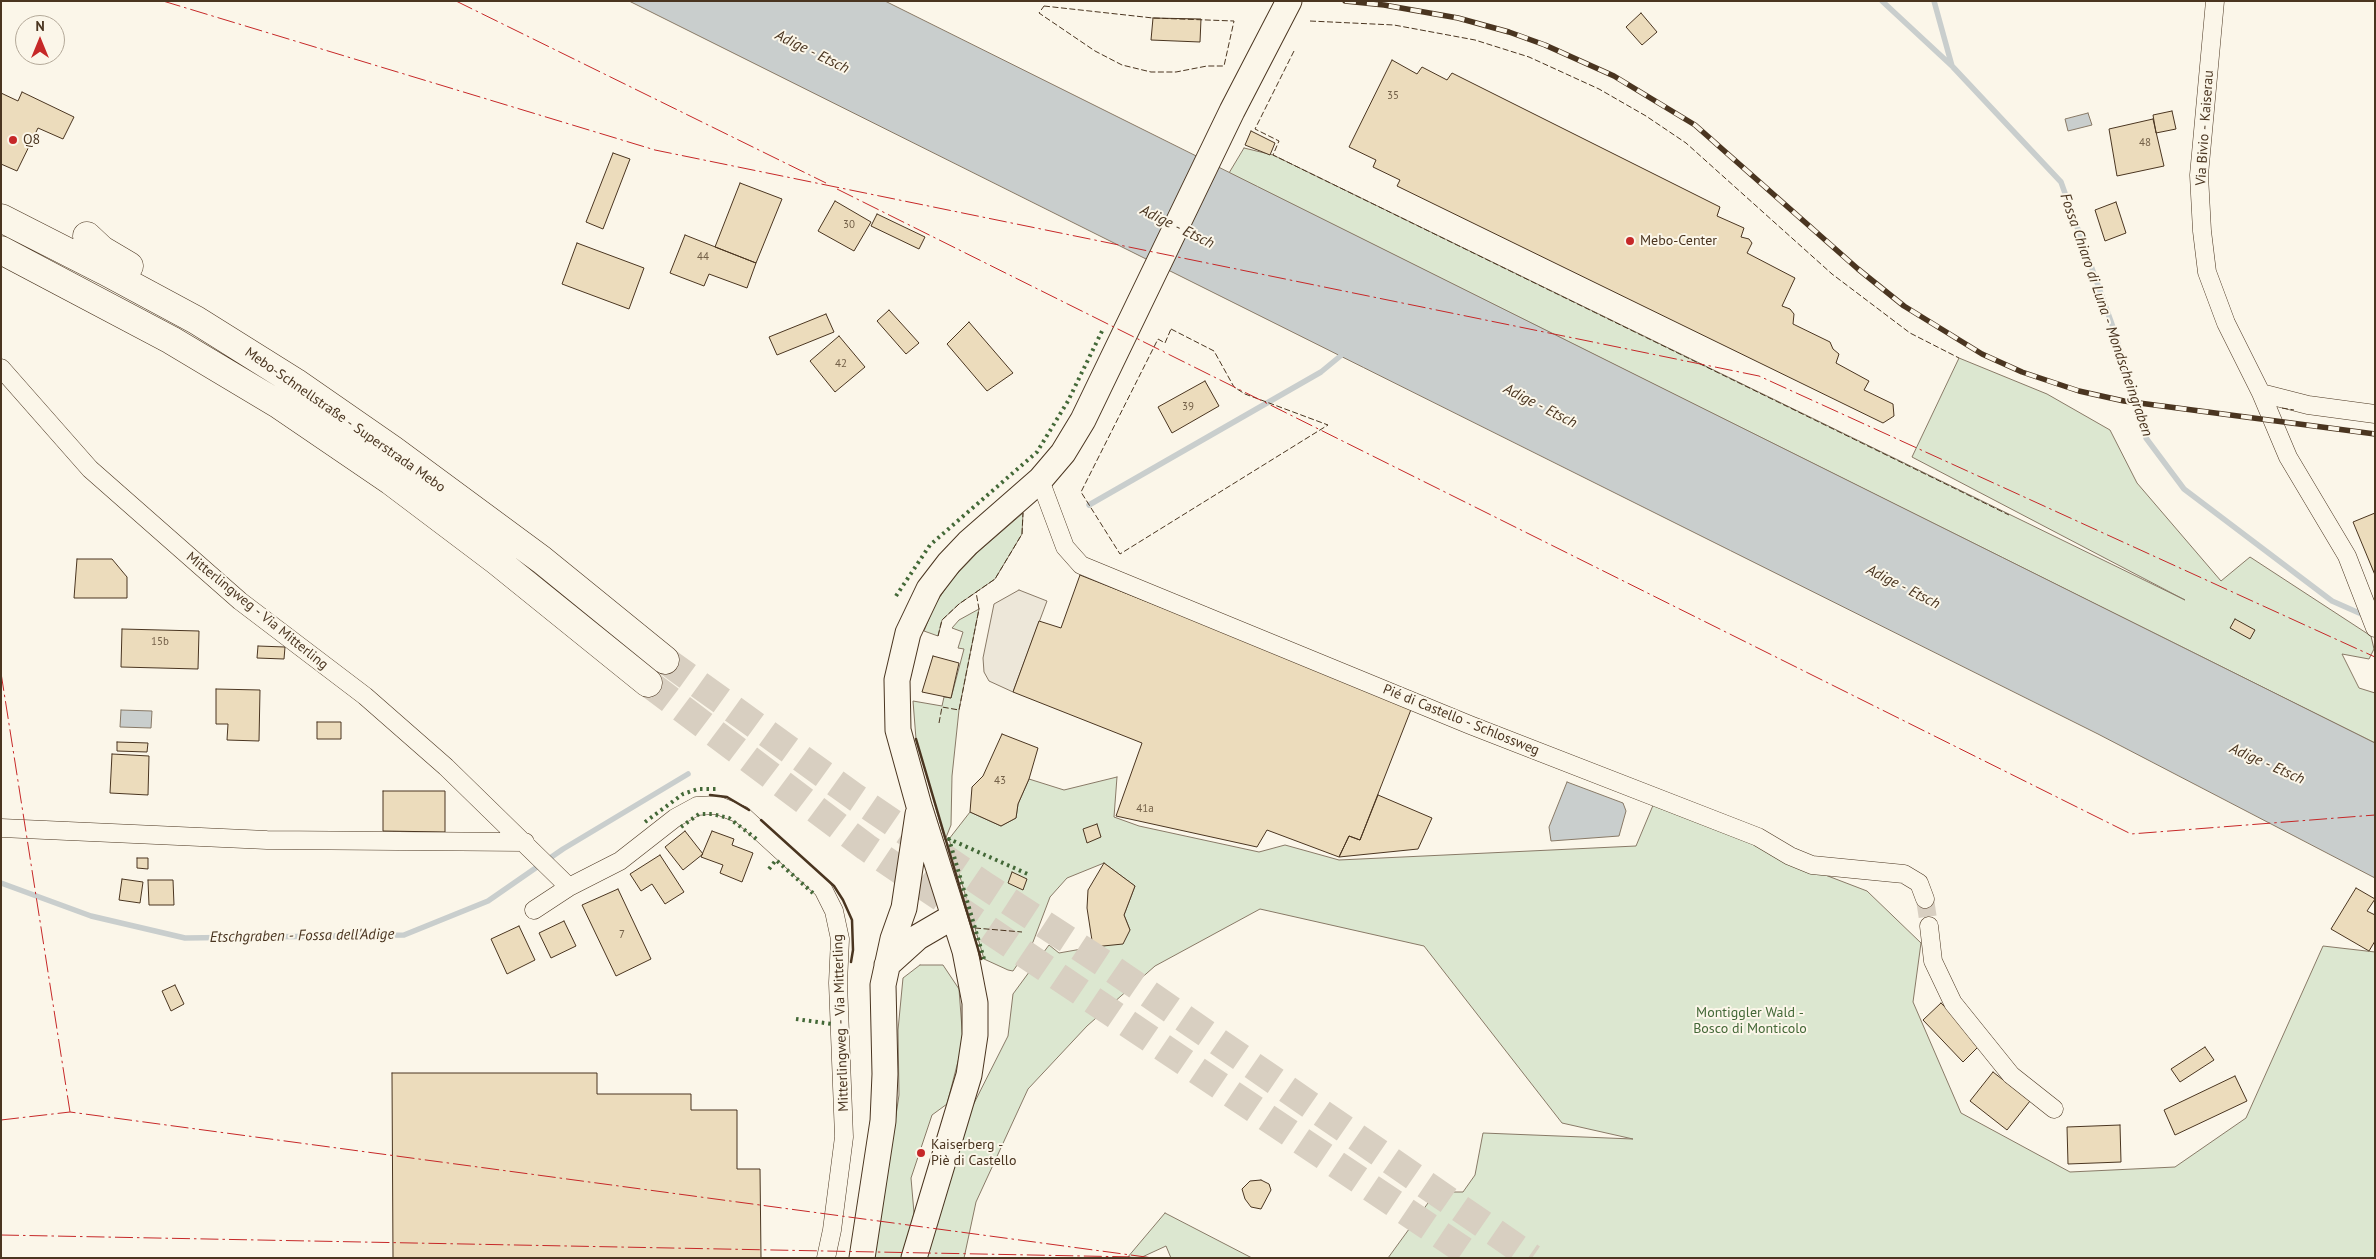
<!DOCTYPE html>
<html>
<head>
<meta charset="utf-8">
<style>
	body { margin:0 }
	#map { position:relative; width:2376px; height:1259px; overflow:hidden; background:#fbf6e9; font-family:"PT Sans",sans-serif }
	canvas { display:block }
	.frame { position:absolute; inset:0; border:2px solid #4a3520; pointer-events:none }
	.north { position:absolute; left:15px; top:15px; width:50px; height:50px; box-sizing:border-box; background:#fbf6e9; border:1px solid #b4a999; border-radius:50%; rotate:0deg; font-size:14px; font-weight:700; line-height:20px; text-align:center; color:#4a3520 }
	.north::after { content:''; display:block; margin:auto; width:18px; height:22px; background:#c62828; clip-path:polygon(50% 0,100% 100%,50% 72%,0 100%) }
</style>
</head>
<body>
<div id="map">
<canvas width="2376" height="1259"></canvas>
<div class="frame"></div>
<div class="north">N</div>
</div>
<script>
const ctx = document.querySelector('canvas').getContext('2d');
ctx.lineJoin = 'round';
function paint(path, color) { ctx.fillStyle = color; ctx.fill(path, 'evenodd'); }
const toPath = rows => new Path2D(rows.map(r => 'M' + r).join(''));
function trace(path, color, width, dash) { ctx.strokeStyle = color; ctx.lineWidth = width; ctx.lineCap = dash ? 'butt' : 'round'; ctx.setLineDash(dash || []); ctx.stroke(path); }
function label(font, color, halo, rows, align = 'center') {
  ctx.font = font + ' "PT Sans",sans-serif'; ctx.lineWidth = 4; ctx.setLineDash([]); ctx.textBaseline = 'middle'; ctx.strokeStyle = halo; ctx.fillStyle = color; for (const [text, x, y, turn = 0] of rows) {
    ctx.save(); ctx.translate(x, y); ctx.rotate((+turn || 0) * Math.PI / 180); ctx.textAlign = isNaN(turn) ? turn : align; if (halo) ctx.strokeText(text, 0, 0); ctx.fillText(text, 0, 0); ctx.restore();
  }
}
const green = toPath([
	[1244,148,1273,155,2185,600,1912,457,1959,358,2047,394,2110,430,2137,483,2221,581,2250,557,2371,636,2374,649,2369,659,2342,654,2359,688,2375,693,2375,743,1229,173,1244,148],
	[1023,513,1022,534,995,579,959,604,942,620,938,636,924,631,934,606,951,580,978,552,1023,513],
	[979,609,959,710,952,776,951,825,945,840,916,739,913,701,942,706,944,697,951,698,964,649,958,648,963,632,952,628,959,620,979,609],
	[1117,777,1114,817,1139,826,1259,852,1285,845,1339,860,1636,846,1654,803,1756,844,1807,868,1867,891,1921,943,1913,1002,1961,1113,2070,1172,2175,1167,2246,1118,2323,946,2375,952,2375,1258,1388,1258,1436,1192,1463,1192,1475,1175,1483,1133,1633,1139,1562,1123,1424,946,1260,909,1155,966,1087,1026,1028,1089,976,1202,964,1258,925,1258,960,1131,1008,1036,1013,994,1049,945,1059,953,1093,947,1130,930,1124,915,1135,886,1104,863,1067,878,1050,897,1033,942,1013,971,1008,970,984,959,949,839,970,812,1001,826,1016,818,1018,804,1029,779,1064,790,1117,777],
	[920,965,943,965,959,989,963,1042,947,1104,932,1115,911,1178,914,1213,904,1258,869,1258,888,1169,899,1095,898,1030,903,978,920,965],
	[1165,1213,1252,1258,1171,1258,1166,1246,1140,1258,1127,1258,1165,1213]
]);
const parking = toPath([
	[1019,590,1047,601,1013,692,989,681,984,672,983,658,994,604,1019,590]
]);
const water = toPath([
	[629,1,885,1,2375,743,2375,878,2098,734,629,1],
	[2088,113,2092,125,2068,131,2065,119,2088,113],
	[121,710,152,711,151,728,120,727,121,710],
	[1567,782,1623,803,1626,811,1619,836,1551,841,1549,827,1567,782]
]);
const stream = toPath([
	[1882,1,1952,66,2061,182,2114,330,2146,438,2184,489,2332,601,2366,616],
	[1934,1,1952,66],
	[1089,505,1321,372,1344,353],
	[1,883,91,916,185,938,404,935,488,901,563,849,688,774]
]);
const building = toPath([
	[1641,13,1657,32,1642,45,1626,27,1641,13],
	[1153,18,1201,19,1200,42,1151,40,1153,18],
	[1392,60,1417,74,1422,67,1447,80,1452,73,1720,207,1717,216,1744,228,1741,237,1749,239,1752,243,1747,253,1795,278,1782,306,1790,309,1794,314,1793,324,1830,342,1833,349,1839,354,1836,363,1869,381,1864,390,1893,404,1894,416,1883,423,1397,186,1400,180,1373,167,1376,160,1349,147,1392,60],
	[22,92,74,117,63,139,38,128,17,171,1,164,1,93,18,101,22,92],
	[2172,111,2176,129,2156,133,2153,115,2172,111],
	[2153,119,2164,166,2117,176,2109,129,2153,119],
	[1251,131,1275,143,1270,155,1245,145,1251,131],
	[613,153,630,159,603,229,586,222,613,153],
	[740,183,782,199,756,263,715,247,740,183],
	[835,201,871,222,854,251,818,231,835,201],
	[2116,202,2126,233,2105,241,2095,210,2116,202],
	[877,214,925,237,919,249,871,226,877,214],
	[685,235,756,263,747,288,709,274,704,286,670,273,685,235],
	[577,243,644,268,629,309,562,284,577,243],
	[889,310,919,343,906,354,877,321,889,310],
	[826,314,834,332,777,355,769,337,826,314],
	[969,322,1013,373,987,391,947,344,969,322],
	[839,336,865,367,835,392,810,361,839,336],
	[1205,381,1219,406,1172,433,1158,407,1205,381],
	[2375,513,2375,575,2353,522,2375,513],
	[77,559,112,559,127,577,127,598,74,598,77,559],
	[1080,575,1412,707,1360,840,1349,836,1339,857,1267,830,1257,847,1116,816,1142,743,1013,692,1039,621,1061,628,1080,575],
	[2235,619,2255,630,2250,639,2230,628,2235,619],
	[122,629,199,631,198,669,121,667,122,629],
	[258,646,285,647,284,659,257,658,258,646],
	[933,656,959,663,951,698,922,692,933,656],
	[216,689,260,690,259,741,227,740,228,724,216,724,216,689],
	[317,722,341,722,341,739,317,739,317,722],
	[1002,734,1038,748,1029,779,1018,804,1016,818,1001,826,970,812,972,787,983,776,1002,734],
	[117,742,148,743,147,752,117,751,117,742],
	[112,754,149,756,148,795,110,793,112,754],
	[383,791,445,791,445,832,383,831,383,791],
	[1378,795,1432,818,1418,849,1339,857,1349,836,1360,840,1378,795],
	[1097,824,1101,837,1087,843,1083,829,1097,824],
	[685,831,703,854,683,870,665,847,685,831],
	[712,831,734,839,732,845,753,853,742,882,720,873,723,865,701,857,712,831],
	[660,855,684,892,665,904,652,884,641,891,630,874,660,855],
	[137,858,148,858,148,869,137,868,137,858],
	[1104,863,1135,886,1124,915,1130,930,1123,944,1093,947,1087,908,1088,890,1104,863],
	[1012,872,1027,879,1023,890,1008,883,1012,872],
	[122,879,143,882,140,903,119,900,122,879],
	[148,880,173,880,174,905,149,905,148,880],
	[2356,888,2375,899,2367,911,2375,915,2375,941,2369,951,2331,929,2356,888],
	[618,889,651,959,616,976,582,905,618,889],
	[564,921,576,946,551,958,539,933,564,921],
	[519,926,535,960,507,974,491,939,519,926],
	[175,985,184,1004,171,1011,162,991,175,985],
	[1941,1003,1981,1044,1963,1062,1923,1020,1941,1003],
	[2205,1047,2214,1060,2180,1082,2171,1069,2205,1047],
	[1993,1072,2030,1101,2007,1130,1970,1101,1993,1072],
	[392,1073,597,1073,597,1094,691,1094,691,1110,737,1110,737,1169,760,1169,761,1258,393,1258,392,1073],
	[2235,1076,2247,1101,2175,1135,2164,1110,2235,1076],
	[2120,1125,2121,1162,2068,1164,2067,1127,2120,1125],
	[1261,1180,1269,1184,1271,1190,1261,1209,1251,1207,1245,1199,1242,1189,1250,1181,1261,1180]
]);
const streetTunnel = toPath([
	[1925,899,1929,926]
]);
const highwayTunnel = toPath([
	[665,660,855,797,984,885,1111,968,1532,1258],
	[648,683,866,847,1475,1258]
]);
const street = toPath([
	[2215,1,2199,175,2202,231,2207,272,2226,323,2261,393,2288,457,2347,556,2375,628],
	[1,368,90,469,240,601,365,696,446,767,569,887],
	[2261,393,2308,405,2375,414],
	[1040,480,1065,547,1081,565,1470,725,1758,837,1790,856,1812,865,1904,874,1919,883,1925,899],
	[1,828,267,840,525,842],
	[534,910,569,887,620,861,675,818,697,806,717,805,742,815,823,889,834,911,840,939,838,983,844,1137,832,1230,826,1258],
	[1929,926,1933,961,1953,1003,2011,1075,2054,1109]
]);
const secondary = toPath([
	[887,965,918,937,954,916],
	[862,1258,883,1121,885,1074,883,985,893,939,904,908,918,814],
	[914,1258,969,1075,975,1035,975,1003,965,951,919,806,898,730,897,680,908,633,929,589,949,563,968,543,1040,480,1063,453,1083,420,1232,111,1289,1]
]);
const highway = toPath([
	[1,218,105,271,196,320,295,382,393,450,542,560,665,660],
	[87,236,102,250,129,266],
	[1,250,171,340,278,404,391,481,497,561,648,683]
]);
const rail = toPath([
	[1345,1,1384,5,1458,18,1509,32,1545,45,1614,76,1695,125,1858,269,1904,306,1982,354,2022,372,2079,391,2124,401,2375,434]
]);
const hedge = toPath([
	[896,596,930,545,1037,452,1068,401,1103,329],
	[645,822,683,794,698,789,717,789],
	[681,827,699,814,712,814,729,818,759,841],
	[769,869,776,860,814,894],
	[984,959,949,839,1030,875],
	[796,1019,832,1024]
]);
const fence = toPath([
	[1044,6,1153,18,1234,21,1224,66,1207,66,1176,72,1151,72,1122,65,1095,51,1039,13,1044,6],
	[1310,21,1394,25,1475,40,1529,57,1599,89,1646,116,1686,143,1832,274,1910,333,1959,358],
	[1294,51,1255,129,1279,141,1273,155,2009,515],
	[1171,329,1214,351,1234,387,1245,394,1328,425,1120,554,1081,492,1158,339,1165,343,1171,329],
	[2282,408,2294,410],
	[938,636,942,620,959,604,995,579,1022,534,1023,513],
	[939,723,942,707,959,710,979,609,976,592],
	[975,928,1022,932]
]);
const wall = toPath([
	[916,739,981,959],
	[710,795,727,797,749,810],
	[761,820,834,886,843,900,852,920,853,950,851,962]
]);
const power = toPath([
	[163,1,655,150,1759,376,2375,657],
	[456,1,826,183],
	[837,189,2131,834,2375,815],
	[1,673,70,1112],
	[1,1120,70,1112,1153,1258],
	[1,1235,1134,1257]
]);
const markers = [
	[13,140,5,"#c62828"],
	[1630,241,5,"#c62828"],
	[921,1153,5,"#c62828"]
];
const numberNames = [
	["35",1393,96],
	["48",2145,143],
	["30",849,225],
	["44",703,257],
	["42",841,364],
	["39",1188,407],
	["15b",160,642],
	["43",1000,781],
	["41a",1145,809],
	["7",622,935]
];
const streetNames = [
	["Via Bivio - Kaiserau",2205,128,-86],
	["Mebo-Schnellstraße - Superstrada Mebo",345,420,35],
	["Mitterlingweg - Via Mitterling",257,611,39],
	["Pié di Castello - Schlossweg",1461,720,22],
	["Mitterlingweg - Via Mitterling",841,1023,-92]
];
const poiNames = [
	["Q8",23,140],
	["Mebo-Center",1640,241],
	["Kaiserberg -",931,1145],
	["Piè di Castello",931,1161]
];
const parkNames = [
	["Montiggler Wald -",1750,1013],
	["Bosco di Monticolo",1750,1029]
];
const waterNames = [
	["Adige - Etsch",812,52,26],
	["Adige - Etsch",1177,227,26],
	["Fossa Chiaro di Luna - Mondscheingraben",2106,315,71],
	["Adige - Etsch",1540,406,27],
	["Adige - Etsch",1903,587,27],
	["Adige - Etsch",2267,764,24],
	["Etschgraben - Fossa dell'Adige",302,936,-1]
];
paint(green, '#dce7d0');
trace(green, '#887966', 1);
paint(parking, '#ede7d9');
trace(parking, '#887966', 1);
paint(water, '#c9cecd');
trace(water, '#887966', 1);
trace(stream, '#c9cecd', 5.5);
paint(building, '#ecdcbc');
trace(building, '#4a3520', 1);
trace(streetTunnel, '#d8cfc1', 18, [18, 9]);
trace(highwayTunnel, '#d8cfc1', 28, [28, 14]);
trace(street, '#4a3520', 19);
trace(secondary, '#4a3520', 27);
trace(highway, '#4a3520', 29);
trace(street, '#fbf6e9', 18);
trace(secondary, '#fbf6e9', 25);
trace(highway, '#fbf6e9', 28);
trace(rail, '#4a3520', 5.5);
trace(rail, '#fbf6e9', 4, [11]);
trace(hedge, '#436837', 4, [2.5, 4]);
trace(fence, '#4a3520', 1, [6, 2.5]);
trace(wall, '#4a3520', 2.5);
trace(power, '#c62828', 1, [18, 4, 2.5, 4]);
for (const [x, y, r, color] of markers) { const dot = new Path2D(); dot.arc(x, y, r, 0, 2 * Math.PI); ctx.fillStyle = color; ctx.fill(dot); trace(dot, '#fbf6e9', 2); }
label('11px', '#725f47', null, numberNames);
label('14px', '#4a3520', '#fbf6e9', streetNames);
label('14px', '#4a3520', '#fbf6e9', poiNames, 'left');
label('14px', '#436837', '#fbf6e9', parkNames);
label('italic 15px', '#4a3520', '#fbf6e9', waterNames);
</script>
</body>
</html>
